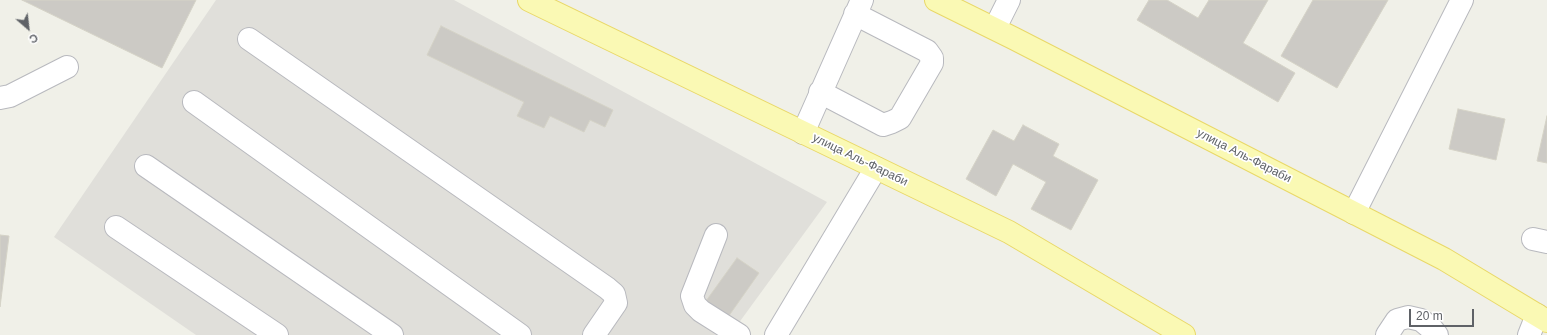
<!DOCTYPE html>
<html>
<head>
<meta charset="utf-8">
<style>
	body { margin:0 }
	#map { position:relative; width:1547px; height:335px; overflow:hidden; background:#f0f0e8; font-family:Helvetica,sans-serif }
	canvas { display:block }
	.north { position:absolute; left:8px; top:8px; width:40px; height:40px; -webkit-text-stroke:3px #fff; paint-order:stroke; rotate:152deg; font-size:11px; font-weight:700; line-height:16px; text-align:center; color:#5f6267 }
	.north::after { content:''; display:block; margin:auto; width:14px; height:18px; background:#5f6267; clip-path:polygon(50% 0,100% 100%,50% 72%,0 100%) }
	.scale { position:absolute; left:1409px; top:309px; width:65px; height:18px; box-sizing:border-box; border:2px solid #5f6267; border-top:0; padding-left:5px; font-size:12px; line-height:14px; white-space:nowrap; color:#5f6267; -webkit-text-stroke:3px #fff; paint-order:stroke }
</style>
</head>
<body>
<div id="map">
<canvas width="1547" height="335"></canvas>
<div class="north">С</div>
<div class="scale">20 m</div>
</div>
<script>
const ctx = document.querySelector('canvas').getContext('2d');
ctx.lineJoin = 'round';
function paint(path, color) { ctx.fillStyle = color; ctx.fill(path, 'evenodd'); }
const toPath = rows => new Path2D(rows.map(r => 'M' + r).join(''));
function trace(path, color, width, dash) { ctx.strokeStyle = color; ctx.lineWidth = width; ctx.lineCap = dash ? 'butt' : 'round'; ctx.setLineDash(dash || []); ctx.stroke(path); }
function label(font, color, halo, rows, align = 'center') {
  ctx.font = font + ' Helvetica,sans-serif'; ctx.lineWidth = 3.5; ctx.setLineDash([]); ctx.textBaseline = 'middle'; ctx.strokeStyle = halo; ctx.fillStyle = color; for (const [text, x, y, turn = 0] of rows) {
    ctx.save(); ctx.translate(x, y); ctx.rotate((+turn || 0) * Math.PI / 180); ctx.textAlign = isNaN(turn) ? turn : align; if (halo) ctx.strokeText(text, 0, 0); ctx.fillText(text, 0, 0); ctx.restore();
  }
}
const industrial = toPath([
	[216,0,454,0,827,202,730,335,196,335,54,237]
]);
const building = toPath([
	[22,0,196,0,162,68,22,0],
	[1149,0,1167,0,1198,18,1209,0,1268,0,1243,43,1295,73,1278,102,1137,20,1149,0],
	[1313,0,1388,0,1337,88,1281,56,1313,0],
	[441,26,613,110,605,127,590,120,584,132,550,116,544,128,517,116,524,102,427,55,441,26],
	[1458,109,1505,119,1496,160,1449,149,1458,109],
	[1547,116,1547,163,1537,161,1547,116],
	[1023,125,1059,144,1053,156,1098,180,1071,230,1031,209,1046,182,1013,164,996,196,966,179,993,130,1014,141,1023,125],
	[0,235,9,236,0,307,0,235],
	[737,258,759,273,728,317,706,301,737,258]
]);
const minor = toPath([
	[995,28,1009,0],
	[249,39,607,288,614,294,616,303,594,335],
	[820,92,883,125,892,122,900,118,932,63,932,58,927,51,855,14],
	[0,98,10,96,67,67],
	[194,102,520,335],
	[803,133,862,0],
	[146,166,392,335],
	[1354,213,1462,0],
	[116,227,277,335],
	[716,235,692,296,695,305,701,311,739,335],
	[1533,239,1547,242],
	[776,335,876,168],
	[1387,335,1397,320,1408,317,1421,320,1433,330,1437,335],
	[1529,335,1537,315]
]);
const major = toPath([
	[529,0,1009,232,1184,335],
	[936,0,1013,38,1444,259,1547,321]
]);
const streetNames = [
	["улица Аль-Фараби",1244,156,27],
	["улица Аль-Фараби",860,160,26]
];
paint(industrial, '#e0dfda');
paint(building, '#cccac5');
trace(building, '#d5d3c7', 1);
trace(minor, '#b8b9be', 24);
trace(major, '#e9d868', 24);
trace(minor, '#fff', 22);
trace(major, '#faf9b4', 22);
label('12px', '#5f6267', '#fff', streetNames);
</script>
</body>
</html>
